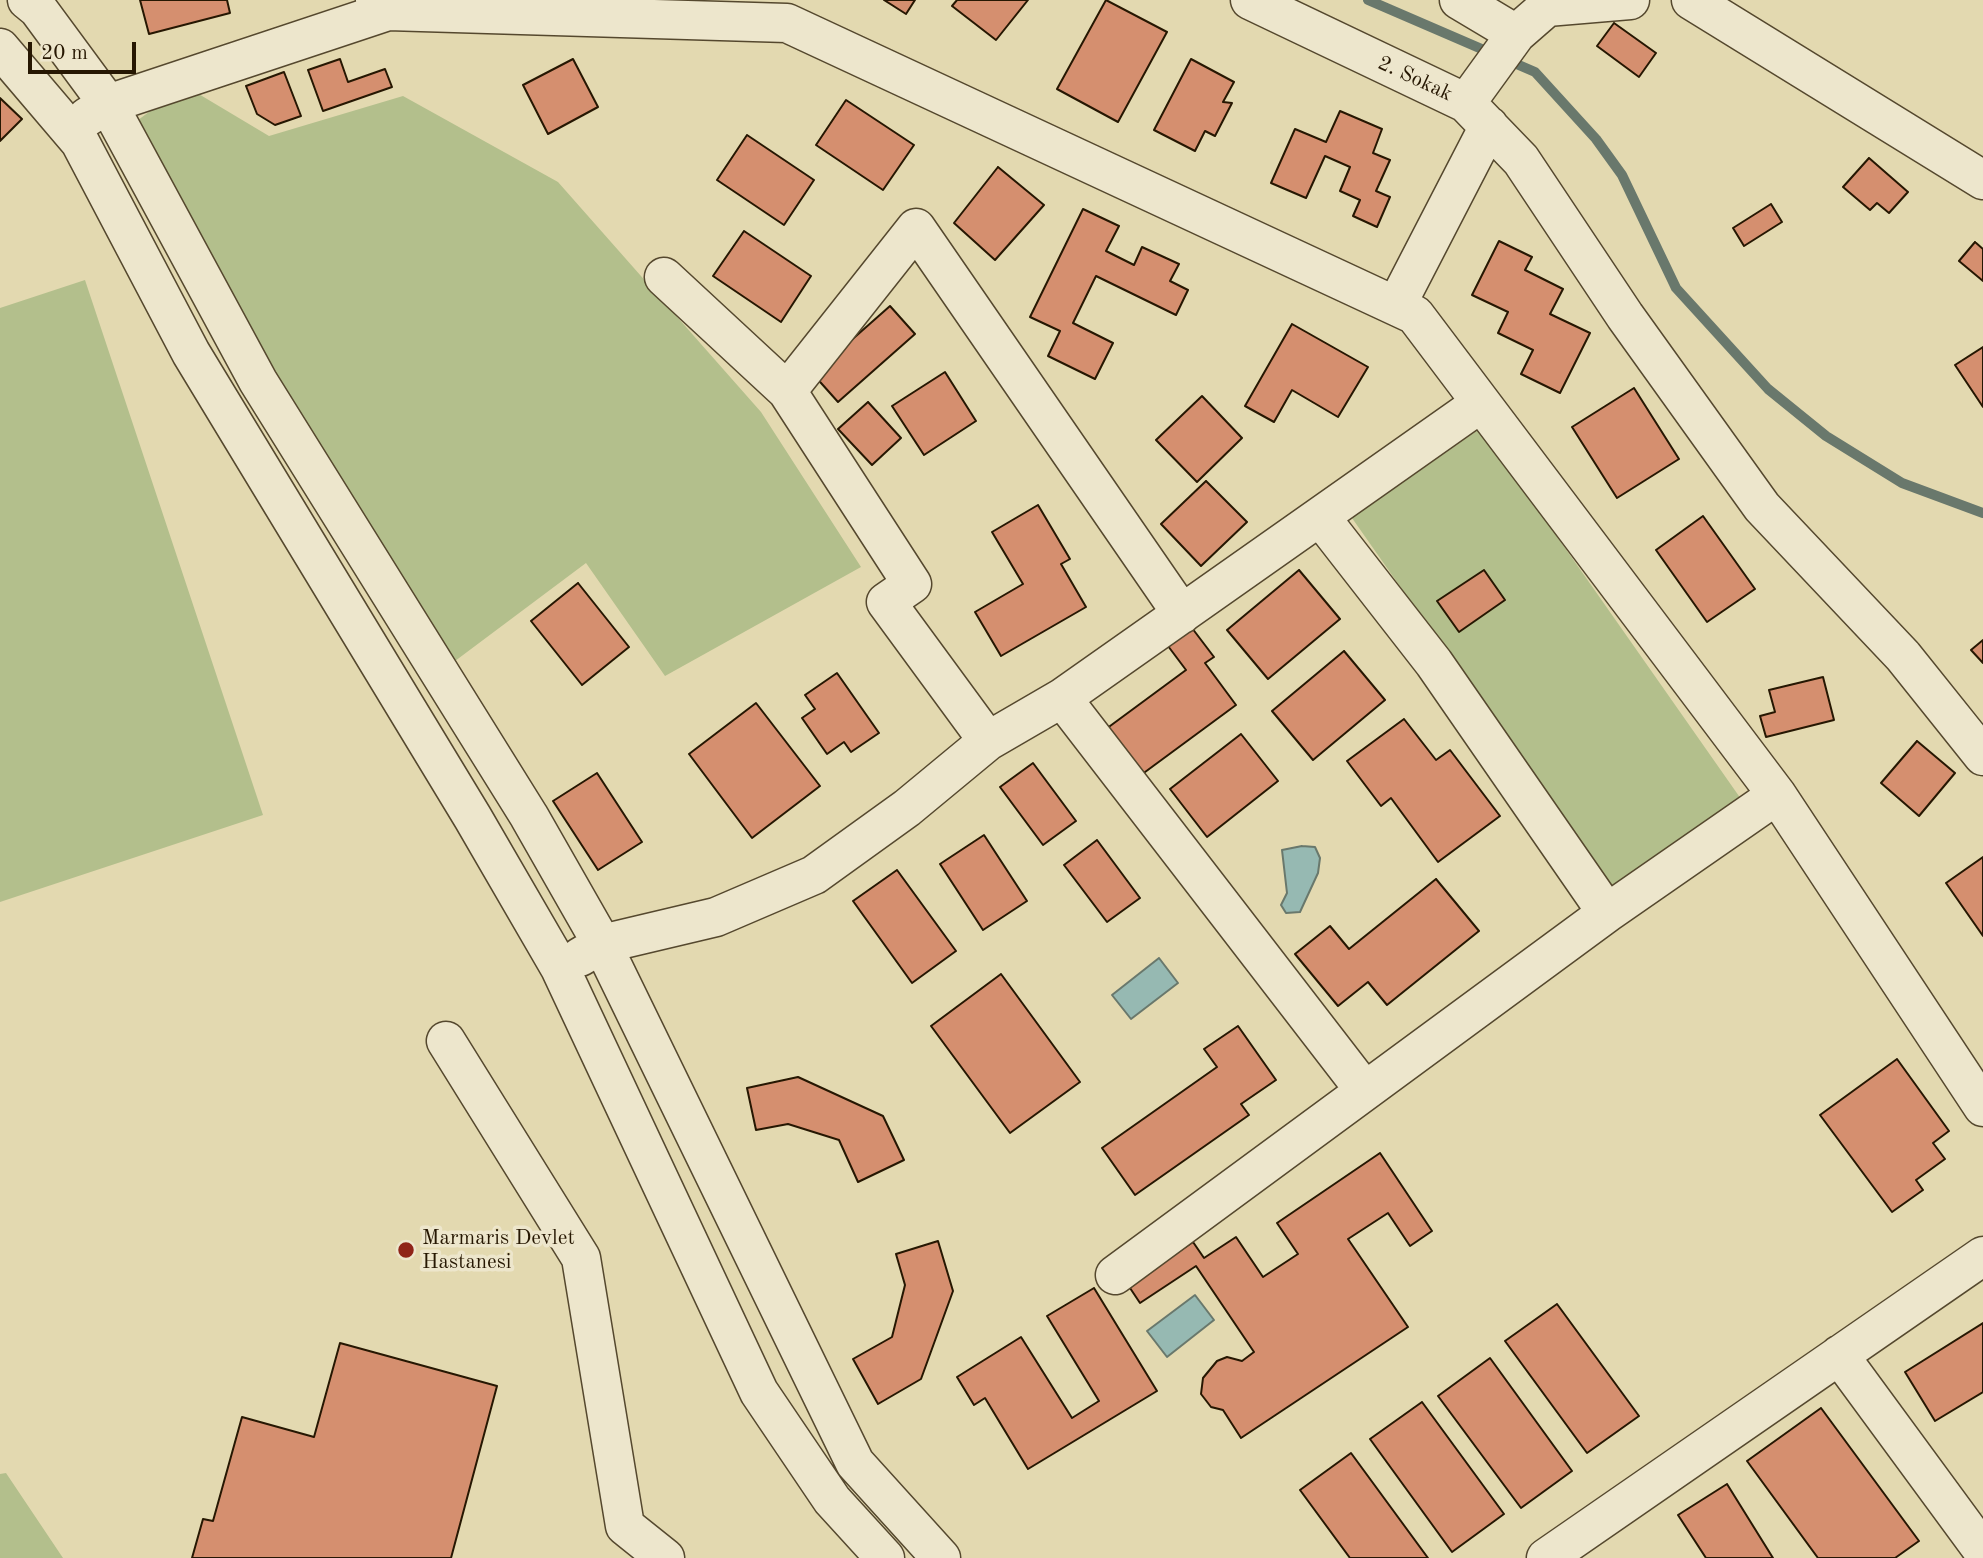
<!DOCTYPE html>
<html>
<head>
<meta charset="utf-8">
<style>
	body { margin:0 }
	#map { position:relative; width:1983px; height:1558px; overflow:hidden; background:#e3d9b0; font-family:"Old Standard TT",serif }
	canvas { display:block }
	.scale { position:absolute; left:28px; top:42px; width:108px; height:32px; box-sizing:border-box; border:4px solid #261702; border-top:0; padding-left:9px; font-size:21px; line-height:24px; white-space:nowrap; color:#261702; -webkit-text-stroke:5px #ede6cc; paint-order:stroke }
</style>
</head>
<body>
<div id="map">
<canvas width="1983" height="1558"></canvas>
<div class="scale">20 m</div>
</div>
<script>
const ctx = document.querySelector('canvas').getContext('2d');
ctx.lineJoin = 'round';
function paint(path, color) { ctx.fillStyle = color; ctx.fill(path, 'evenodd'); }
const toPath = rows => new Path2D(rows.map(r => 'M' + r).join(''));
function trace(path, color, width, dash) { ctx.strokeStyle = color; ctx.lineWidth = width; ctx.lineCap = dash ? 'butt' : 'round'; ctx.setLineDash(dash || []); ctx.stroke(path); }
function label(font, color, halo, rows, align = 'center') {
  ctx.font = font + ' "Old Standard TT",serif'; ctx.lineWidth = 7; ctx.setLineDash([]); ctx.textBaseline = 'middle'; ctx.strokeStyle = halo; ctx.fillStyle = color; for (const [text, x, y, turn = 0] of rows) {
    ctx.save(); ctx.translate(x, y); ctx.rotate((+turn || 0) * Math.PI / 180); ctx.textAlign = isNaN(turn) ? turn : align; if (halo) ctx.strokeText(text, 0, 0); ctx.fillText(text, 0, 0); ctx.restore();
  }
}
const green = toPath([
	[197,93,269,136,403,96,558,182,761,412,861,567,665,676,586,563,443,670,130,126,161,103],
	[85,280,263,815,0,902,0,308],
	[1481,428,1741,799,1612,889,1352,518],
	[6,1473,63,1558,0,1558,0,1474]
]);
const water = toPath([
	[1302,846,1315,847,1320,858,1318,873,1300,912,1286,913,1281,905,1287,893,1282,850,1302,846],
	[1159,958,1178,983,1131,1019,1112,995,1159,958],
	[1195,1295,1214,1320,1167,1357,1147,1331,1195,1295]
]);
const stream = toPath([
	[1368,0,1535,72,1596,139,1622,175,1676,288,1768,389,1826,436,1902,483,1983,513]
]);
const building = toPath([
	[140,0,227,0,230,13,149,34,140,0],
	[884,0,915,0,906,14,884,0],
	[957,0,1028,0,996,40,952,6,957,0],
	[1106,0,1167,32,1118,122,1057,89,1106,0],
	[1614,23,1656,53,1639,77,1597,46,1614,23],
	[340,59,348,82,385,69,392,87,323,111,308,70,340,59],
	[573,59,598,107,548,134,523,85,573,59],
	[1191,59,1234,82,1223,102,1232,103,1215,136,1205,131,1195,151,1154,130,1191,59],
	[284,72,301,116,275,125,257,114,246,86,284,72],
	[0,98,22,119,0,141,0,98],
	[846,100,914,145,883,190,816,145,846,100],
	[1340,111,1382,129,1373,153,1390,160,1376,191,1390,197,1377,227,1353,216,1360,200,1340,191,1350,167,1325,156,1306,198,1271,183,1295,129,1326,142,1340,111],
	[747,135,814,180,784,225,717,180,747,135],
	[1869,158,1908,192,1889,213,1877,203,1870,210,1843,187,1869,158],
	[998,167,1044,205,995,260,954,223,998,167],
	[1771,204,1782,222,1744,246,1733,228,1771,204],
	[1083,209,1119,226,1106,251,1134,265,1142,247,1179,264,1170,281,1188,290,1176,315,1096,276,1073,323,1113,343,1095,379,1048,356,1060,331,1030,317,1083,209],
	[744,231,811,276,781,322,713,276,744,231],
	[1499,241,1532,257,1525,270,1563,289,1550,314,1590,333,1560,393,1521,374,1533,350,1498,333,1508,312,1472,295,1499,241],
	[1975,242,1983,249,1983,281,1959,261,1975,242],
	[890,306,915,334,838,402,813,374,890,306],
	[1292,324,1368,367,1338,417,1292,390,1274,422,1245,406,1292,324],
	[1983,347,1983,407,1955,365,1983,347],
	[945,372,976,421,924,455,892,406,945,372],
	[1634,388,1679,459,1617,498,1572,427,1634,388],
	[1202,396,1242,438,1197,482,1156,440,1202,396],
	[868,402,901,438,872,465,838,429,868,402],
	[1206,481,1247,522,1201,566,1161,524,1206,481],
	[1038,505,1070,559,1061,564,1086,607,1001,656,975,612,1023,584,992,532,1038,505],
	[1703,516,1755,589,1707,622,1656,550,1703,516],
	[1299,570,1340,619,1268,679,1227,630,1299,570],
	[1484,570,1505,600,1459,632,1437,601,1484,570],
	[578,583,629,647,582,685,531,621,578,583],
	[1192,628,1214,657,1205,663,1236,705,1141,775,1106,729,1186,670,1168,646,1192,628],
	[1983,640,1983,663,1971,650,1983,640],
	[1344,651,1385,700,1313,760,1272,711,1344,651],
	[837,673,879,733,851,752,844,742,827,754,802,718,815,709,805,695,837,673],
	[1823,677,1834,720,1766,737,1760,716,1775,712,1769,690,1823,677],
	[756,703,820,786,752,838,689,754,756,703],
	[1404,719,1436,760,1450,750,1500,816,1438,862,1391,798,1381,806,1347,761,1404,719],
	[1241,734,1278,781,1207,837,1170,789,1241,734],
	[1917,741,1955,773,1919,816,1881,783,1917,741],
	[1033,763,1076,821,1043,845,1000,787,1033,763],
	[597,773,642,842,598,870,553,801,597,773],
	[984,835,1027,901,983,930,940,864,984,835],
	[1097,840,1140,898,1107,922,1064,865,1097,840],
	[1983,857,1983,936,1946,883,1983,857],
	[897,870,956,951,912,983,853,901,897,870],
	[1436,879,1479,931,1387,1005,1368,982,1338,1006,1295,954,1330,926,1349,949,1436,879],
	[1001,974,1080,1082,1010,1133,931,1026,1001,974],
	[1238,1026,1276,1080,1241,1104,1249,1115,1135,1195,1102,1148,1217,1067,1204,1049,1238,1026],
	[1897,1059,1949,1131,1933,1143,1945,1159,1916,1180,1923,1190,1892,1212,1820,1115,1897,1059],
	[798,1077,883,1116,904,1160,858,1182,839,1140,788,1124,756,1130,747,1088,798,1077],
	[1380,1153,1432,1231,1410,1246,1388,1213,1348,1239,1408,1327,1241,1438,1223,1410,1211,1407,1201,1394,1203,1378,1217,1361,1227,1357,1242,1361,1254,1352,1196,1266,1140,1303,1128,1285,1193,1242,1204,1258,1236,1237,1263,1277,1298,1254,1277,1223,1380,1153],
	[938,1241,953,1291,921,1379,878,1404,853,1359,892,1337,905,1285,896,1254,938,1241],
	[1094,1288,1157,1391,1028,1469,985,1398,974,1405,957,1377,1021,1337,1072,1418,1099,1401,1047,1316,1094,1288],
	[1557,1304,1639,1416,1587,1453,1505,1341,1557,1304],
	[1983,1323,1983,1392,1935,1421,1905,1372,1983,1323],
	[340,1343,497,1386,451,1558,192,1558,203,1519,213,1521,242,1417,314,1437,340,1343],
	[1490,1358,1572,1471,1521,1508,1438,1396,1490,1358],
	[1422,1402,1504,1514,1452,1552,1370,1439,1422,1402],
	[1821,1408,1919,1541,1895,1558,1818,1558,1747,1461,1821,1408],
	[1351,1453,1428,1558,1350,1558,1300,1490,1351,1453],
	[1727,1484,1773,1558,1706,1558,1678,1515,1727,1484]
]);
const minor = toPath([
	[27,0,38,9,108,104,258,381,529,816,602,944,855,1463,941,1558],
	[375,0,388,11,787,23,1415,315,1777,795,1983,1107],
	[1250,0,1466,103,1516,34,1547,7,1630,0],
	[1459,0,1516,34],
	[1691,0,1983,180],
	[0,48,80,142,191,353,473,818,560,968,759,1392,832,1500,885,1558],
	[1466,103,1521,160,1625,316,1762,507,1903,656,1983,756],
	[87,117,108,104,388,11],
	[664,277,787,391,912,584,886,602,988,741],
	[1396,306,1489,126],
	[787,391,916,228,1182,614],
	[1321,518,1434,663,1607,913],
	[1062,698,1365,1091],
	[580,957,602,944,716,917,814,875,907,808,988,741,1062,698,1481,403],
	[446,1041,581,1258,625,1526,665,1558],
	[1115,1275,1607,913,1777,795],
	[1839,1355,1983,1551],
	[1546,1558,1983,1256]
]);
const markers = [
	[406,1250,9,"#8f2418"]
];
const streetNames = [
	["2. Sokak",1415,79,25]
];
const poiNames = [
	["Marmaris Devlet",422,1238],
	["Hastanesi",422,1262]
];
paint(green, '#b3bf8c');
paint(water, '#96b9b2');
trace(water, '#69786c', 2);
trace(stream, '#69786c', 10);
paint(building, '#d58f6f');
trace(building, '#261702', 2);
trace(minor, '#55482e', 41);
trace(minor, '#ede6cc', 38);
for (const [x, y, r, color] of markers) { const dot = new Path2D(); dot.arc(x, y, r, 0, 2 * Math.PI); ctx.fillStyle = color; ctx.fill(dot); trace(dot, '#ede6cc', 2.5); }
label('21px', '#261702', '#ede6cc', streetNames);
label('21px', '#261702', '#ede6cc', poiNames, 'left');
</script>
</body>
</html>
